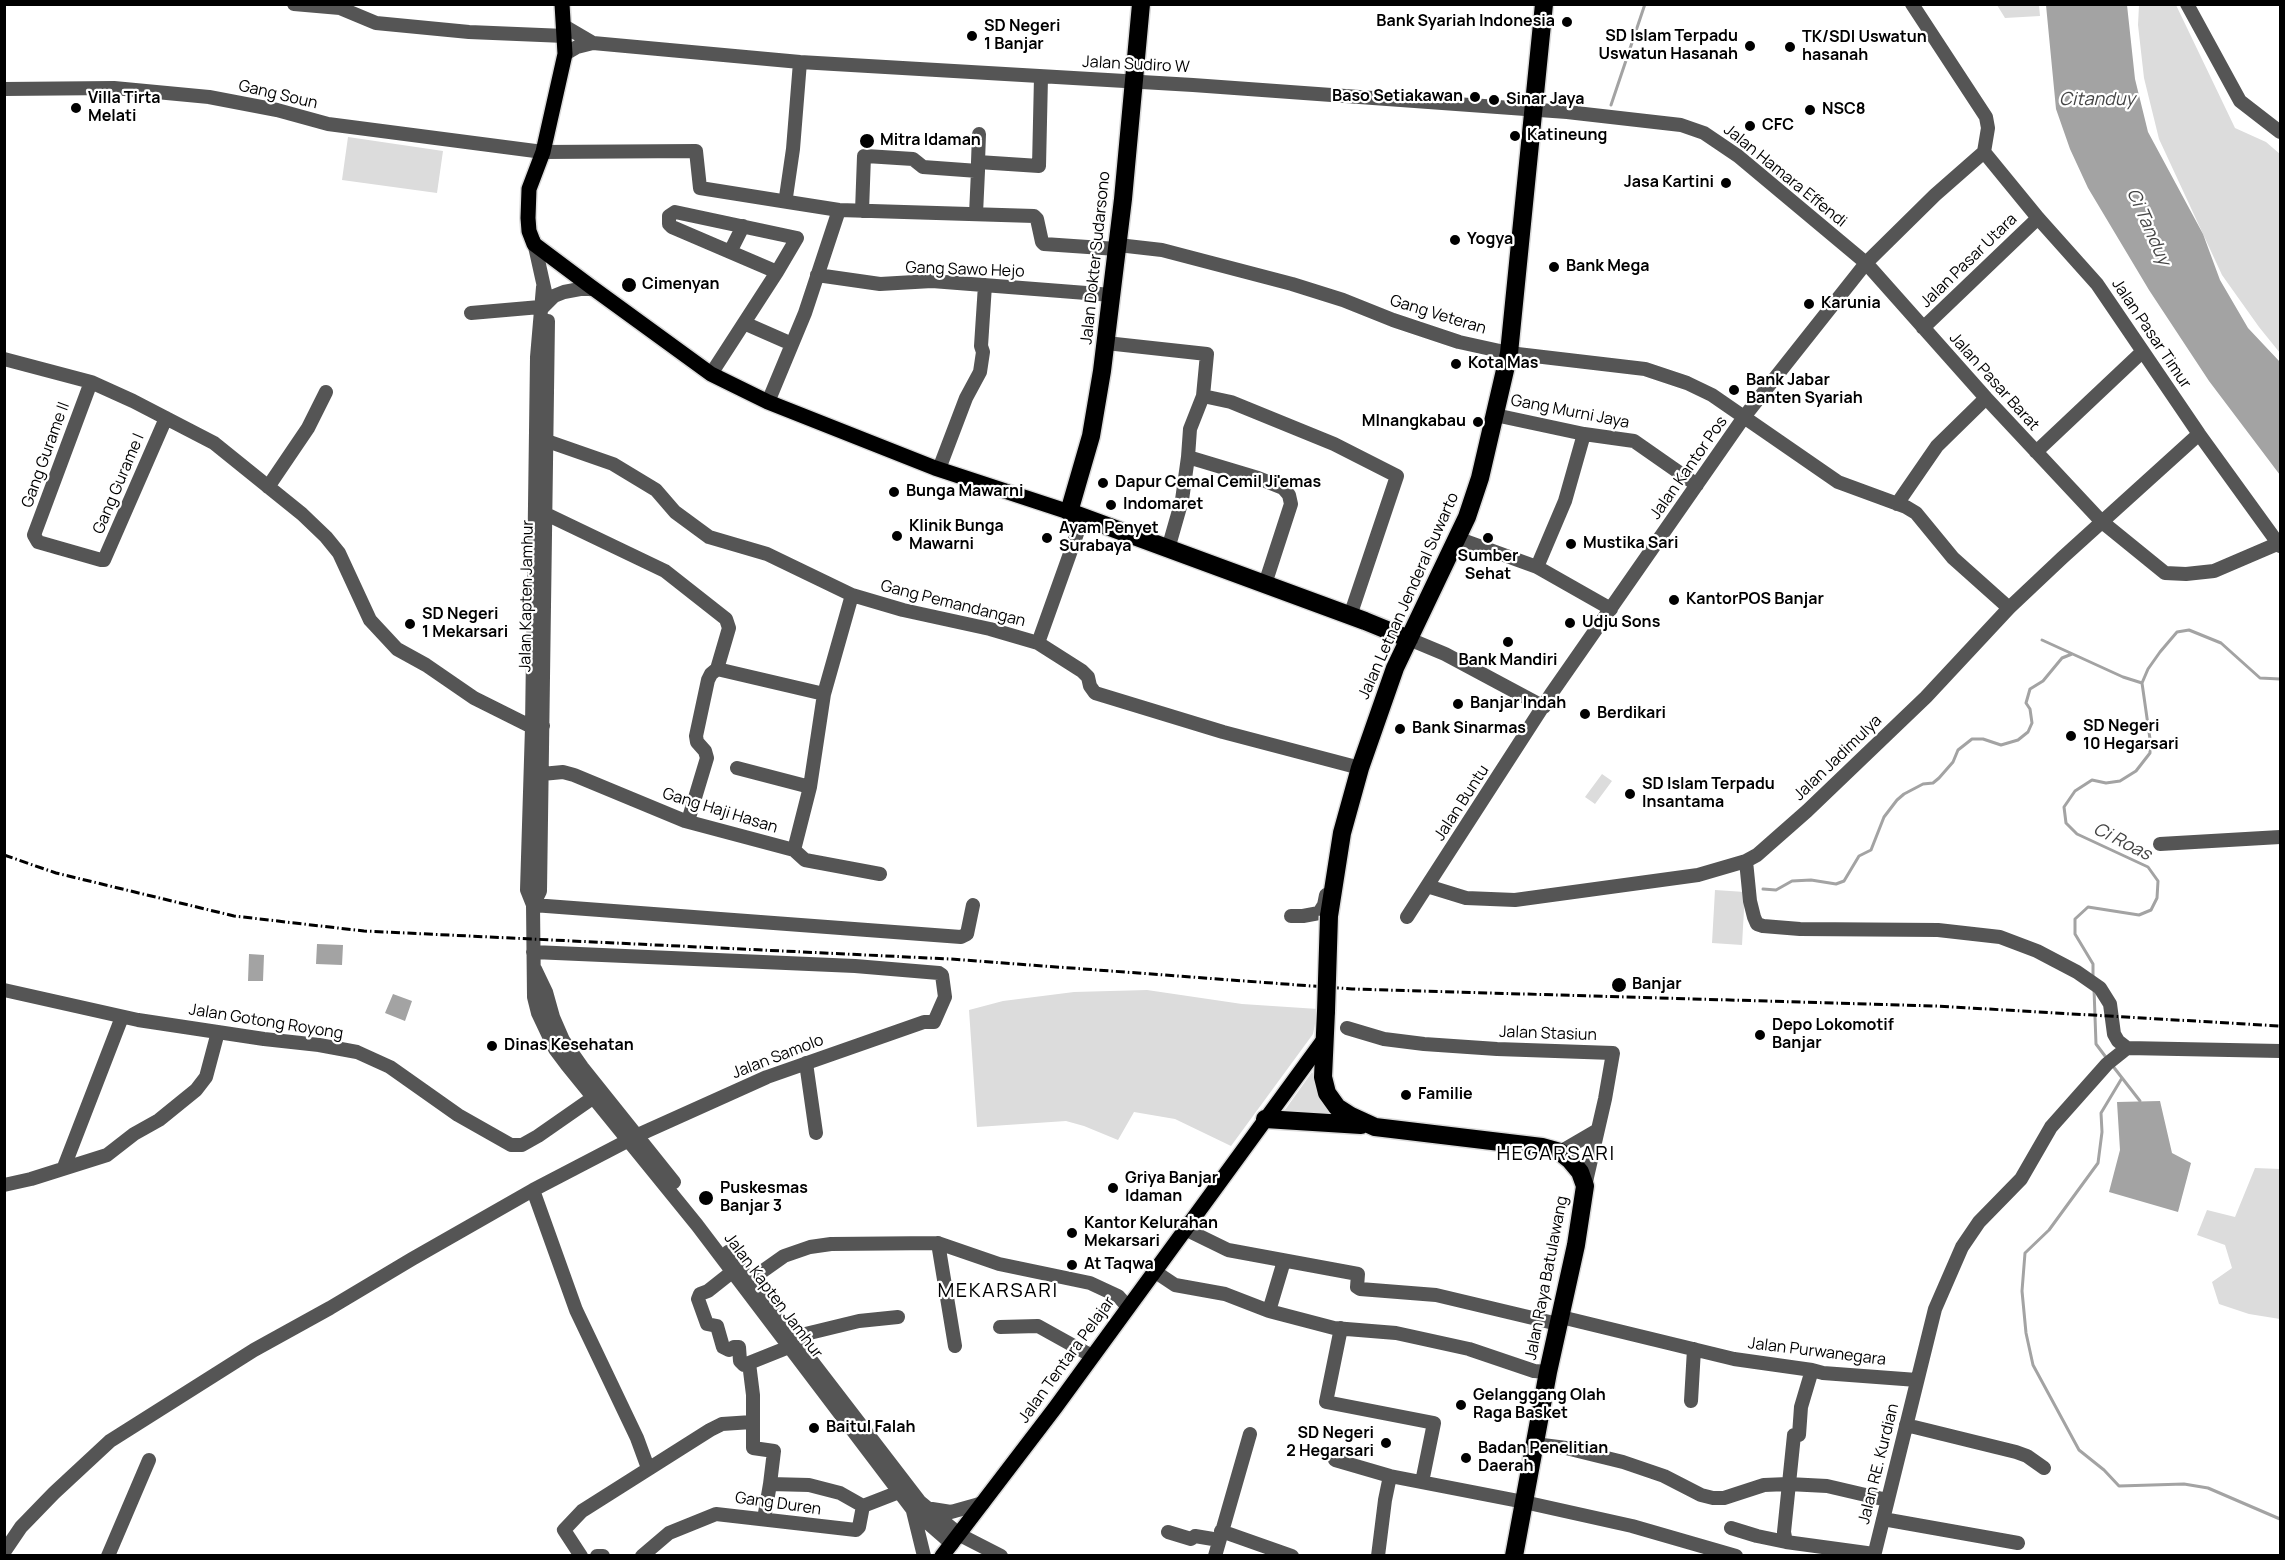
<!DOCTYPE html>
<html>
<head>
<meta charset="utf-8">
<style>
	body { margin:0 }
	#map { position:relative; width:2285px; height:1560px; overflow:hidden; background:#fff; font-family:Manrope,sans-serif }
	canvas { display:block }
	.frame { position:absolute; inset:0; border:6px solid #000; pointer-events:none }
</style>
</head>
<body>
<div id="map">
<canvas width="2285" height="1560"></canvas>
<div class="frame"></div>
</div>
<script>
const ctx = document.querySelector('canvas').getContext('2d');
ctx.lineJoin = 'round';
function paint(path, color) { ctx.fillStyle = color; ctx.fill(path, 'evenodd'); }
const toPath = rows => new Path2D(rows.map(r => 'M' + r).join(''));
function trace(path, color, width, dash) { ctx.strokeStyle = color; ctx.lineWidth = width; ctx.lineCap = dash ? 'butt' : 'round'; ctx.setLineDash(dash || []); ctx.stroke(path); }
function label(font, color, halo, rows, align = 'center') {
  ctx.font = font + ' Manrope,sans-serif'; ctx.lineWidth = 4.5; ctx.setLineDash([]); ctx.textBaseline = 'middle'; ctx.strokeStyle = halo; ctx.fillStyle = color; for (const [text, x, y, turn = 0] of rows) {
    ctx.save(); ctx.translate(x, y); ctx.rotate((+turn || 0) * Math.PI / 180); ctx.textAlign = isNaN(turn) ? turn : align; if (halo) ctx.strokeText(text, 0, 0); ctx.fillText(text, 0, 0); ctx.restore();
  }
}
const green = toPath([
	[1997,5,2039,5,2040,16,2005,18],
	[2139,5,2176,5,2235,128,2266,142,2280,154,2280,353,2259,327,2222,275,2159,139,2144,78,2138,25],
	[348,137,443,151,437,193,342,180],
	[1602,774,1612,781,1595,804,1585,797],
	[1715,890,1745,892,1742,945,1712,943],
	[1147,990,1242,1004,1318,1009,1313,1034,1231,1146,1175,1119,1134,1112,1118,1140,1084,1126,1066,1121,977,1127,969,1010,1003,1001,1074,992],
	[1312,1072,1336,1118,1282,1114],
	[2255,1168,2280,1169,2280,1319,2249,1314,2219,1304,2212,1282,2232,1268,2225,1245,2197,1235,2207,1210,2235,1217]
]);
const water = toPath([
	[2046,5,2127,5,2135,79,2148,132,2203,234,2220,280,2248,328,2280,362,2280,475,2209,381,2149,290,2088,188,2070,149,2056,109],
	[317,944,343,945,342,965,316,964],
	[249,954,264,955,263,981,248,981],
	[393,994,412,1001,405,1021,385,1013],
	[2160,1101,2172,1153,2191,1163,2178,1212,2109,1192,2120,1150,2117,1102]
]);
const stream = toPath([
	[1611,105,1645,4],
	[2042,640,2123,677,2142,683],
	[1763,889,1776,890,1792,881,1811,880,1836,884,1844,881,1859,856,1871,850,1884,817,1897,800,1904,794,1923,784,1933,783,1939,778,1953,762,1958,750,1972,739,1983,739,2001,745,2018,740,2028,732,2032,723,2030,709,2026,703,2030,689,2043,681,2062,658,2072,654],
	[2093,977,2093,964,2075,934,2075,919,2088,907,2139,915,2151,910,2157,898,2158,881,2148,867,2077,834,2066,823,2064,807,2075,791,2092,780,2106,783,2120,781,2136,771,2150,753,2150,739,2142,683,2148,669,2160,652,2177,632,2189,630,2221,643,2260,678,2280,679],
	[2094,989,2096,1044,2108,1060],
	[2112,1065,2140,1101],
	[2122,1078,2101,1113,2102,1132,2098,1163,2049,1230,2025,1253,2022,1291,2026,1333,2033,1365,2079,1450,2104,1470,2119,1486,2184,1484,2208,1488,2280,1519]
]);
const minor = toPath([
	[294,4,340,8,376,23,469,32,565,36],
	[1912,4,1986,117,1988,128,1984,152],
	[2187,4,2240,101,2280,132],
	[564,26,593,43],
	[565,54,577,47,593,43,800,62,1193,85,1567,112,1681,125,1704,133,1738,156,1866,263,1986,398,2101,521,2165,573,2186,574,2214,571,2277,544],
	[800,62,793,149,786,197,788,202,839,210,1034,216,1037,219,1042,242,1044,244,1117,249],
	[4,89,114,88,209,97,277,110,328,124,543,152,696,151,700,188,788,202],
	[1984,152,2038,218,2097,284,2199,434,2280,546],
	[866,156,913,159,923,167,978,171,978,162,1039,166,1041,77],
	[978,162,979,134],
	[862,211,864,156],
	[976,214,978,171],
	[534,242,546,296],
	[1118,245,1162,250,1292,284,1343,300,1393,320,1459,342,1509,353,1645,369,1687,383,1712,395,1838,482,1906,507,1916,513,1953,558,2009,608],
	[730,252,743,226],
	[817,275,880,284,932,281,1112,295],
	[543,287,537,357,532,727,527,890,533,905,534,997,538,1013,555,1049,567,1065,697,1225,913,1510,952,1544],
	[542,308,554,296,564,292,580,289,594,289],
	[471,313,540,307],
	[744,323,785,341],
	[1923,328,2038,218],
	[1106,343,1207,354,1203,396,1190,429,1188,457],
	[4,359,91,382,133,401,214,443,302,514,326,537,339,553,370,620,397,649,426,665,474,698,532,727,543,726],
	[711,374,777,272,797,238,675,212,669,216,669,224,672,227,777,272],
	[91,382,34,535,38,542,101,560,104,560,166,418],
	[1203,396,1231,402,1334,444,1397,476,1350,616],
	[768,402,805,313,839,210],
	[1495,415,1584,434,1634,441,1697,485],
	[547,441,613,464,656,490,675,512,709,537,767,554,852,595,903,610,990,629,1038,643,1082,671,1088,677,1090,686,1095,693,1223,732,1360,768],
	[2036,452,2142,352],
	[939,469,966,398,980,372,983,352,981,346,985,285],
	[268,487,308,428,326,392],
	[1897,504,1937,446,1986,398],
	[546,514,665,571,726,619,729,628,717,669,824,694],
	[1457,538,1537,567,1611,609],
	[1168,549,1182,500,1188,457,1258,478,1283,488,1289,495,1291,504,1265,584],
	[1537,567,1565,501,1584,434],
	[1409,639,1445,654,1544,707],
	[1038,643,1083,517],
	[737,768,810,787],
	[542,774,563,772,574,775,685,821,794,850,810,787,824,694,852,595],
	[688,821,707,758,705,751,697,742,696,736,708,680,711,674,717,669],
	[2160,844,2280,837],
	[794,850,805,860,880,874],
	[1746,861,1750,901,1754,917,1757,924,1763,926,1800,929,1938,930,2000,937,2037,951,2077,972,2100,988,2110,1004,2114,1034,2118,1041,2127,1048],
	[1427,886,1466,898,1515,900,1698,875,1746,861,1757,855,1807,811,1926,697,2009,608,2062,558,2199,434],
	[533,905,540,891,548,321],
	[533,905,961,937,967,934,973,905],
	[1291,916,1303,916,1319,913,1324,905,1326,895],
	[1407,917,1551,694,1744,417,1866,263,1935,195,1984,152],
	[533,952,855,966,939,973,942,975,945,997,934,1022,924,1022,767,1077,638,1135],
	[535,969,546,992,553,1017,563,1040,582,1067,674,1182],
	[4,990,138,1020,264,1039,319,1045,357,1052,390,1067,458,1115,511,1145,522,1145,538,1136,594,1097],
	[1347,1028,1384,1039,1424,1044,1497,1049,1613,1053,1605,1099,1585,1186],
	[806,1063,816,1133],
	[1560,1152,1596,1131],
	[64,1167,122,1017],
	[4,1185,31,1179,107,1155,134,1134,159,1120,196,1090,206,1077,218,1032],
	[533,1190,576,1310,637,1438,648,1468],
	[1185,1229,1228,1250,1358,1274,1357,1287,1360,1289,1436,1295,1558,1324],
	[938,1243,955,1346],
	[728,1252,920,1502,960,1535,1001,1556],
	[1284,1261,1269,1311,1334,1328,1396,1333,1469,1349,1534,1371,1548,1372],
	[1154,1271,1175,1285,1225,1294,1269,1311],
	[732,1272,708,1291,700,1294,698,1299,707,1324,717,1326,723,1347,729,1350,734,1347,739,1347,740,1361,744,1365,749,1363,753,1395,753,1448,774,1451,770,1484],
	[743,1285,784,1256,810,1247,831,1244,938,1243,999,1264,1090,1283,1118,1296,1128,1307],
	[1561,1317,1734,1359,1812,1370,1823,1373,1917,1380],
	[1000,1327,1038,1326,1092,1356],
	[1341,1328,1326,1402,1434,1423,1422,1482],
	[793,1337,859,1321,898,1317],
	[749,1363,789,1347],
	[1691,1401,1694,1349],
	[1906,1425,2016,1452,2027,1456,2044,1468],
	[1794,1435,1784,1532,1786,1542,1874,1554],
	[1799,1435,1801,1407,1812,1370],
	[1535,1444,1566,1448,1623,1462,1664,1476,1701,1495,1713,1498,1724,1498,1764,1485,1788,1484,1827,1486,1887,1500],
	[1335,1460,1390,1476,1524,1502,1632,1526,1736,1556],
	[932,1509,951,1512,983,1503],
	[913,1511,924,1556],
	[764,1519,770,1484,809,1485,840,1493,863,1506],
	[1883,1519,2018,1543],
	[1731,1528,1757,1536,1786,1542],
	[1221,1531,1292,1556],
	[1168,1532,1191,1539,1195,1536,1219,1540],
	[4,1552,21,1527,54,1493,110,1441,254,1350,330,1308,412,1259,533,1190,629,1140],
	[108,1556,149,1460],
	[581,1556,564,1530,582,1511,710,1430,722,1424,752,1422],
	[597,1556,603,1556],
	[642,1556,669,1533,716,1514,856,1530,859,1527,863,1506,899,1492],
	[1215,1556,1250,1434],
	[1378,1556,1385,1500,1390,1476],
	[1874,1556,1935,1309,1962,1247,1979,1222,2021,1179,2051,1127,2107,1064,2127,1048,2280,1051]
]);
const major = toPath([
	[562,4,565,54,543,152,529,189,528,218,529,231,534,244,590,286,711,374,768,402,935,468,1069,512],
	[942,1556,1055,1408,1325,1038]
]);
const highway = toPath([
	[1141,4,1123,199,1102,371,1091,436,1069,512,1365,621,1409,639],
	[1329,916,1342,833,1360,768,1395,668,1467,517,1480,478,1509,353,1544,4],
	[1326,1011,1323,1077,1327,1093,1337,1107,1351,1116,1375,1127,1542,1147,1560,1152,1570,1160,1580,1172,1585,1186,1576,1245,1548,1372,1514,1556],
	[1265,1119,1361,1125]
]);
const rail = toPath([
	[4,855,56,873,234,916,364,931,950,959,1352,989,1936,1006,2280,1026]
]);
const highwayBridge = toPath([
	[1326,1011,1329,916]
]);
const markers = [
	[1567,22,6,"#000"],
	[972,36,6,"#000"],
	[1750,46,6,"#000"],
	[1790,47,6,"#000"],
	[1475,97,6,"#000"],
	[1494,100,6,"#000"],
	[76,108,6,"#000"],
	[1810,110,6,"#000"],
	[1750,126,6,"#000"],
	[1515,136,6,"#000"],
	[867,141,8,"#000"],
	[1726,183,6,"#000"],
	[1455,240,6,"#000"],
	[1554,267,6,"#000"],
	[629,285,8,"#000"],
	[1809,304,6,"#000"],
	[1456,364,6,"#000"],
	[1734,390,6,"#000"],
	[1478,422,6,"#000"],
	[1103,483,6,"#000"],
	[894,492,6,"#000"],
	[1111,505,6,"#000"],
	[897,536,6,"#000"],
	[1047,538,6,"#000"],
	[1488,538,6,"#000"],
	[1571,544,6,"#000"],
	[1674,600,6,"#000"],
	[1570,623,6,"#000"],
	[410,624,6,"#000"],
	[1508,642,6,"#000"],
	[1458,704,6,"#000"],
	[1585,714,6,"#000"],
	[1400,729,6,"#000"],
	[2071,736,6,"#000"],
	[1630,794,6,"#000"],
	[1619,985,8,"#000"],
	[1760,1035,6,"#000"],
	[492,1046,6,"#000"],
	[1406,1095,6,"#000"],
	[1113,1188,6,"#000"],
	[706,1198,8,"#000"],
	[1072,1233,6,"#000"],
	[1072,1265,6,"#000"],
	[1461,1405,6,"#000"],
	[814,1428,6,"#000"],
	[1386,1443,6,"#000"],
	[1466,1458,6,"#000"]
];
const poiNames = [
	["Bank Syariah Indonesia",1555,22,"right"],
	["SD Negeri",984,27],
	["1 Banjar",984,45],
	["SD Islam Terpadu",1738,37,"right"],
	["Uswatun Hasanah",1738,55,"right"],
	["TK/SDI Uswatun",1802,38],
	["hasanah",1802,56],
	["Baso Setiakawan",1463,97,"right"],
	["Villa Tirta",88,99],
	["Melati",88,117],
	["Sinar Jaya",1506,100],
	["NSC8",1822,110],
	["CFC",1762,126],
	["Katineung",1527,136],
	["Mitra Idaman",880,141],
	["Jasa Kartini",1714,183,"right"],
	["Yogya",1467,240],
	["Bank Mega",1566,267],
	["Cimenyan",642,285],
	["Karunia",1821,304],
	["Kota Mas",1468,364],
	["Bank Jabar",1746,381],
	["Banten Syariah",1746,399],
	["MInangkabau",1466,422,"right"],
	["Dapur Cemal Cemil Ji'emas",1115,483],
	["Bunga Mawarni",906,492],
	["Indomaret",1123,505],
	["Klinik Bunga",909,527],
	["Mawarni",909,545],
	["Ayam Penyet",1059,529],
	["Surabaya",1059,547],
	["Mustika Sari",1583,544],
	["Sumber",1488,557,"center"],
	["Sehat",1488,575,"center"],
	["KantorPOS Banjar",1686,600],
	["SD Negeri",422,615],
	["1 Mekarsari",422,633],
	["Udju Sons",1582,623],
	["Bank Mandiri",1508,661,"center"],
	["Banjar Indah",1470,704],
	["Berdikari",1597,714],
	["SD Negeri",2083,727],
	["10 Hegarsari",2083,745],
	["Bank Sinarmas",1412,729],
	["SD Islam Terpadu",1642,785],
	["Insantama",1642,803],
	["Banjar",1632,985],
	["Depo Lokomotif",1772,1026],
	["Banjar",1772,1044],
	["Dinas Kesehatan",504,1046],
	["Familie",1418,1095],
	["Griya Banjar",1125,1179],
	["Idaman",1125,1197],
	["Puskesmas",720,1189],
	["Banjar 3",720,1207],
	["Kantor Kelurahan",1084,1224],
	["Mekarsari",1084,1242],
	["At Taqwa",1084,1265],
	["Gelanggang Olah",1473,1396],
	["Raga Basket",1473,1414],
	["Baitul Falah",826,1428],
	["SD Negeri",1374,1434,"right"],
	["2 Hegarsari",1374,1452,"right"],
	["Badan Penelitian",1478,1449],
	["Daerah",1478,1467]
];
const streetNames = [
	["Jalan Sudiro W",1136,65,3],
	["Gang Soun",278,95,13],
	["Jalan Hamara Effendi",1785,176,39],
	["Jalan Dokter Sudarsono",1096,258,-84],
	["Jalan Pasar Utara",1969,261,-44],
	["Gang Sawo Hejo",965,270,2],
	["Gang Veteran",1438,315,17],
	["Jalan Pasar Timur",2151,334,56],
	["Jalan Pasar Barat",1994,382,48],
	["Gang Murni Jaya",1570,412,11],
	["Gang Gurame II",46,455,-70],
	["Jalan Kantor Pos",1689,468,-55],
	["Gang Gurame I",119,484,-67],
	["Jalan Kapten Jamhur",527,596,-89],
	["Jalan Letnan Jenderal Suwarto",1409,596,-66],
	["Gang Pemandangan",953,604,14],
	["Jalan Jadimulya",1838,758,-44],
	["Jalan Buntu",1462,803,-57],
	["Gang Haji Hasan",720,811,17],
	["Jalan Gotong Royong",266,1022,9],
	["Jalan Stasiun",1548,1034,2],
	["Jalan Samolo",778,1057,-21],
	["Jalan Raya Batulawang",1547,1278,-79],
	["Jalan Kapten Jamhur",773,1296,53],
	["Jalan Purwanegara",1817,1352,7],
	["Jalan Tentara Pelajar",1067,1360,-54],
	["Jalan RE. Kurdian",1879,1464,-76],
	["Gang Duren",778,1504,8]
];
const waterNames = [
	["Citanduy",2097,100],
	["Ci Tanduy",2148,227,66],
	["Ci Roas",2122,842,27]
];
const quarterNames = [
	["HEGARSARI",1556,1154],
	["MEKARSARI",998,1291]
];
paint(green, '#dcdcdc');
paint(water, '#a3a3a3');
trace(stream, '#a3a3a3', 3);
trace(major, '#dbdbdb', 18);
trace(highway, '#dbdbdb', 21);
trace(minor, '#555', 14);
trace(major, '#000', 15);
trace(highway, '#000', 18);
trace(rail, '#000', 3, [9, 3, 1.5, 3]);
trace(highwayBridge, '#dbdbdb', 21, []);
trace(highwayBridge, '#000', 18);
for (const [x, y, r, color] of markers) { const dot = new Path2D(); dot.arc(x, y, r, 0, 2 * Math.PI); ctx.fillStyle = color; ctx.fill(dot); trace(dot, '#fff', 2); }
label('bold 16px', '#000', '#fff', poiNames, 'left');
label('16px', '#000', '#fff', streetNames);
label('italic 18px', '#444', '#fff', waterNames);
ctx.letterSpacing = '1.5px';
label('20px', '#000', '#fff', quarterNames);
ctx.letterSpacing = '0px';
</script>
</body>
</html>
